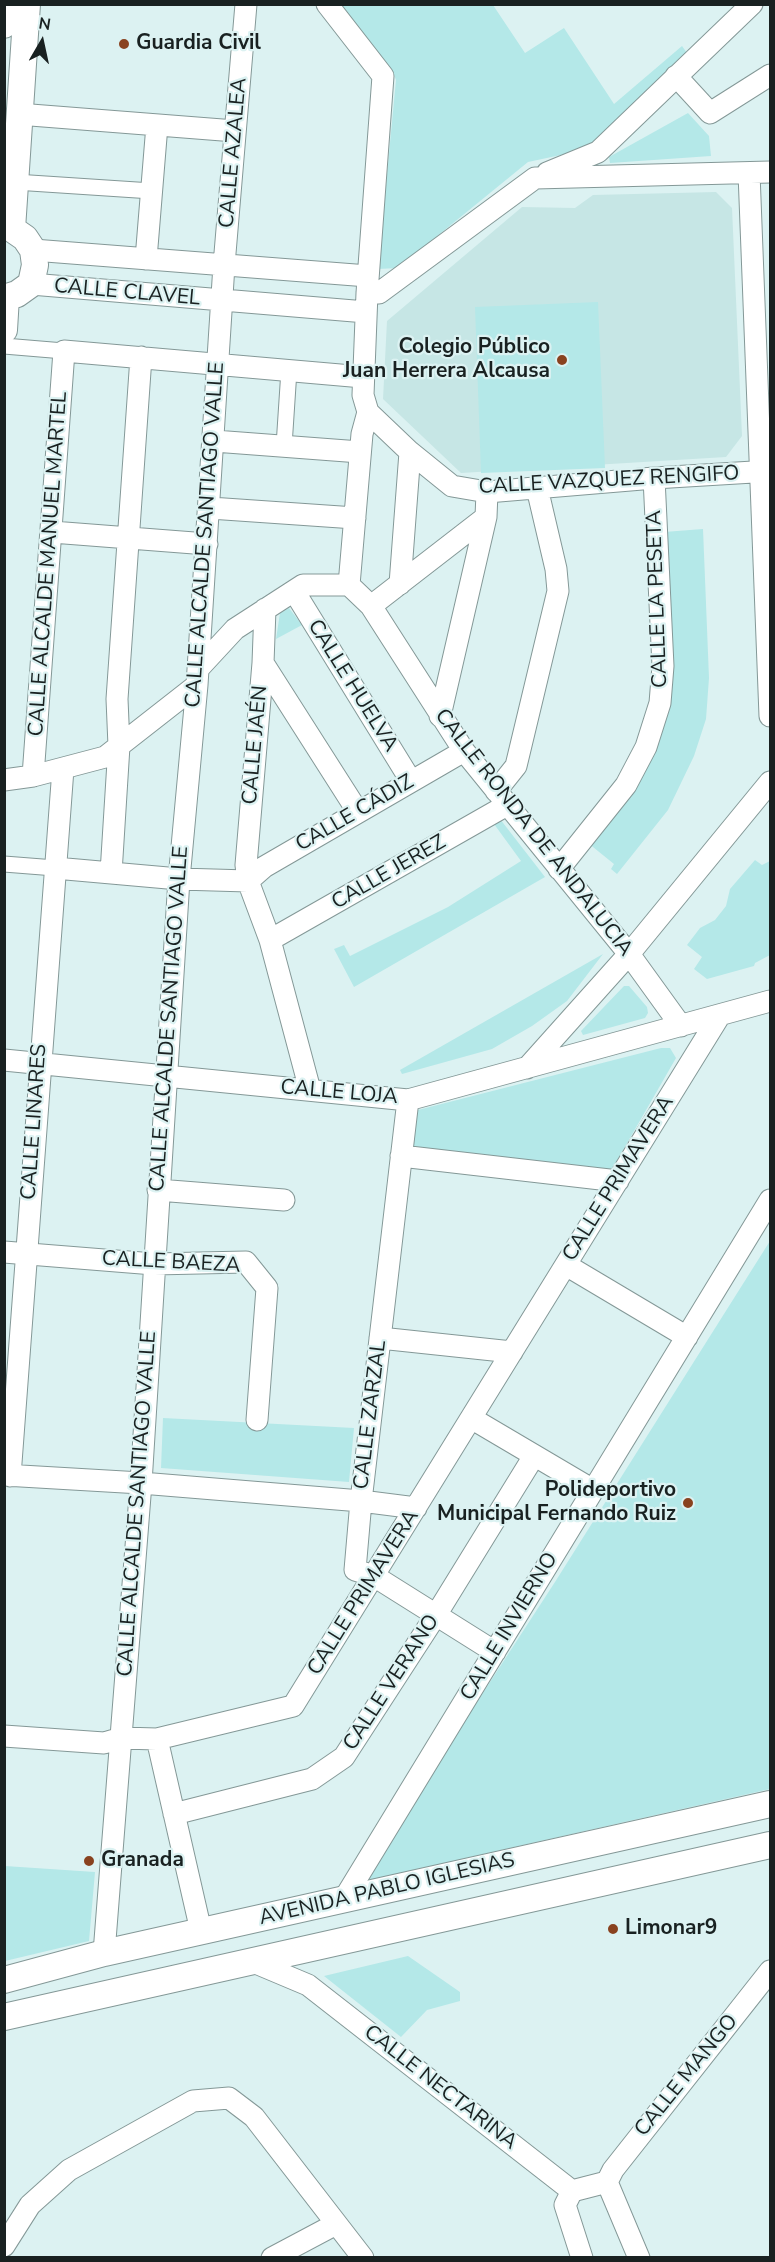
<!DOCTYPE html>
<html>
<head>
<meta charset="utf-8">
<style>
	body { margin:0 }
	#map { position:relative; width:775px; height:2262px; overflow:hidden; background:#dcf2f2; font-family:"Nunito Sans",sans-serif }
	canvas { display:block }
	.frame { position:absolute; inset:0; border:6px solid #192121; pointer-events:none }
	.north { position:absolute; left:12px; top:12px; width:60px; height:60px; -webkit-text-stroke:4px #dcf2f2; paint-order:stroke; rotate:9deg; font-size:16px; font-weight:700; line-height:24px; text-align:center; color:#192121 }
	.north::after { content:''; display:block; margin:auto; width:21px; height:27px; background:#192121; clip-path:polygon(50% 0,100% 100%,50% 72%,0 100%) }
</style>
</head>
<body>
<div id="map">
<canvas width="775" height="2262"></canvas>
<div class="frame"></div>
<div class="north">N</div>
</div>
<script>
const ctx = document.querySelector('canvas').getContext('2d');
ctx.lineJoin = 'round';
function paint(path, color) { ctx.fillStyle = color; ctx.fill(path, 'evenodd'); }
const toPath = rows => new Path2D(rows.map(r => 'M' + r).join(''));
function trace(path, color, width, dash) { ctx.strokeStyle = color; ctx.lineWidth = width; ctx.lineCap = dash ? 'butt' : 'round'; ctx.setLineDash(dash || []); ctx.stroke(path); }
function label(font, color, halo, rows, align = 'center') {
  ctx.font = font + ' "Nunito Sans",sans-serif'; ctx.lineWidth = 4.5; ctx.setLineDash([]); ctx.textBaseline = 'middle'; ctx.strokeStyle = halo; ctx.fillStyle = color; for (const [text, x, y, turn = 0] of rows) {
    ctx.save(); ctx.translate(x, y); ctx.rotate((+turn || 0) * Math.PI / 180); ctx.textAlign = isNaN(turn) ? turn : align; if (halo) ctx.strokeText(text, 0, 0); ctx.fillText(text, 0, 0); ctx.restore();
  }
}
const built = toPath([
	[716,192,732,208,742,436,726,457,461,473,383,399,387,321,522,207,575,208,593,195]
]);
const green = toPath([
	[337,5,493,5,525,53,564,28,614,104,682,46,687,53,589,149,528,162,398,268,378,269,396,80,393,72],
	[688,113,709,136,711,156,610,163,609,157],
	[598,302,605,468,481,473,475,307],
	[703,529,709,678,706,719,694,756,668,810,617,874,611,869,614,864,588,843,648,760,664,532],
	[289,608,302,625,276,639,280,613],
	[500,819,545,877,354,987,334,949,344,945,350,956,448,907,521,861,494,824],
	[755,860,762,865,770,861,770,955,755,963,754,966,707,979,694,969,702,957,687,945,700,928,715,920,726,906,730,889],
	[603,954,567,1001,532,1026,492,1049,402,1074,400,1070],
	[624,986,629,986,647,1007,648,1013,645,1018,583,1035,581,1031],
	[661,1048,670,1048,676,1058,611,1171,410,1149,414,1111],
	[770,1241,770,1789,360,1882,555,1582],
	[163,1418,354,1428,349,1482,161,1468],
	[5,1866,95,1872,89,1941,5,1961],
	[408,1956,460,1992,460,2001,427,2010,401,2037,324,1976]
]);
const pedestrian = toPath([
	[15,182,152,191],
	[4,346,64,351],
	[284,446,289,370],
	[4,864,55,868]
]);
const minor = toPath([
	[327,4,383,76,367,293,363,395,368,412,362,434,349,585],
	[676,76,710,113,770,75],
	[18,114,235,131],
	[547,173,598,152,752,4],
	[749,173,770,716],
	[33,250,368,276],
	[146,259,157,125],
	[31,284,366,312],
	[367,293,379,293,535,178,770,172],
	[368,412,410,452,452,486,487,492,654,478,770,471],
	[214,441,360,452],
	[210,508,355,518],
	[52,532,207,544],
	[400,584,410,452],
	[294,591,411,781],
	[371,606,486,517],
	[265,609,263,663,246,865,248,881,270,940,310,1090],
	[263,663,358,812],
	[198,669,235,629,303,585,349,585,371,606,464,751,629,954,681,1026],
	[440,716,486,517,487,492],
	[33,776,64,351,363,377],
	[4,780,33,776,105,757,197,685],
	[496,791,516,766,558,591,556,569,537,488],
	[55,868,179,879,248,881],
	[559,869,626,785,646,747,660,703,663,666,654,478],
	[111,873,119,746,117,699,141,357],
	[248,881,264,867,464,751],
	[270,940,507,805],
	[4,1060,408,1100,770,1001],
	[527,1068,629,954,770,782],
	[408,1100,361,1501,355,1570,374,1576,495,1652],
	[401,1156,618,1181],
	[158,1190,284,1200],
	[4,1252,154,1264,246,1262,267,1288,257,1420],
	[566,1265,687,1337],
	[380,1338,512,1352],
	[471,1418,593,1490],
	[4,1475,141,1483,361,1501,416,1508],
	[10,1476,63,769],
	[4,1736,104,1743,121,1738,157,1739,293,1706,720,1015],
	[157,1739,201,1931],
	[174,1814,312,1779,344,1757,436,1615,534,1456],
	[344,1899,770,1200],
	[104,1953,141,1483,179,879,197,685,224,265,246,4],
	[251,1961,308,1985,572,2191],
	[607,2182,613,2170,770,1971],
	[4,2246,30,2205,69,2170,193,2101,229,2098,254,2117,363,2258],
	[272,2258,336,2224],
	[582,2258,565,2205,572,2191,607,2182,639,2258]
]);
const tertiary = toPath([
	[4,25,6,4],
	[4,227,12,229,25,238,33,250,35,265,31,284,17,294,4,298],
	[12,229,27,4],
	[4,330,6,297],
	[4,1980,104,1953,770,1804],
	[4,2017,770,1845]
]);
const markers = [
	[124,44,6,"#89421f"],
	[562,360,6,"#89421f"],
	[688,1503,6,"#89421f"],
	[89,1861,6,"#89421f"],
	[613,1929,6,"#89421f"]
];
const poiNames = [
	["Guardia Civil",136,44],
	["Colegio Público",550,348,"right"],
	["Juan Herrera Alcausa",550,372,"right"],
	["Polideportivo",676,1491,"right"],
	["Municipal Fernando Ruiz",676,1515,"right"],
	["Granada",101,1861],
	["Limonar9",625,1929]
];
const streetNames = [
	["CALLE AZALEA",234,153,-85],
	["CALLE CLAVEL",127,293,5],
	["CALLE VAZQUEZ RENGIFO",609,481,-3],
	["CALLE ALCALDE SANTIAGO VALLE",206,535,-86],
	["CALLE ALCALDE MANUEL MARTEL",49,564,-86],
	["CALLE LA PESETA",658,599,-92],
	["CALLE HUELVA",352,686,58],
	["CALLE JAÉN",256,745,-85],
	["CALLE CÁDIZ",355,814,-30],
	["CALLE RONDA DE ANDALUCIA",533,833,52],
	["CALLE JEREZ",389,873,-30],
	["CALLE ALCALDE SANTIAGO VALLE",170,1019,-86],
	["CALLE LOJA",339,1093,5],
	["CALLE LINARES",35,1122,-86],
	["CALLE PRIMAVERA",619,1179,-58],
	["CALLE BAEZA",171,1263,3],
	["CALLE ZARZAL",371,1415,-83],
	["CALLE ALCALDE SANTIAGO VALLE",138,1504,-86],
	["CALLE PRIMAVERA",364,1593,-58],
	["CALLE INVIERNO",510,1627,-59],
	["CALLE VERANO",392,1683,-57],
	["AVENIDA PABLO IGLESIAS",387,1890,-13],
	["CALLE MANGO",687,2076,-51],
	["CALLE NECTARINA",440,2088,38]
];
paint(built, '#c6e6e5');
paint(green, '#b4e8e8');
trace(pedestrian, '#849897', 17);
trace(minor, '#849897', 23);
trace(tertiary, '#849897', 28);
trace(pedestrian, '#fff', 15);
trace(minor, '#fff', 21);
trace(tertiary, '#fff', 26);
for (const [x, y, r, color] of markers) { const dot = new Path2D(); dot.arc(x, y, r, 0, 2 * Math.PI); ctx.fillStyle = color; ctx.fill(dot); trace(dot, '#dcf2f2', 2); }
label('bold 21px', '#192121', '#dcf2f2', poiNames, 'left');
label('21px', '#192121', '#dcf2f2', streetNames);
</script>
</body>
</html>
